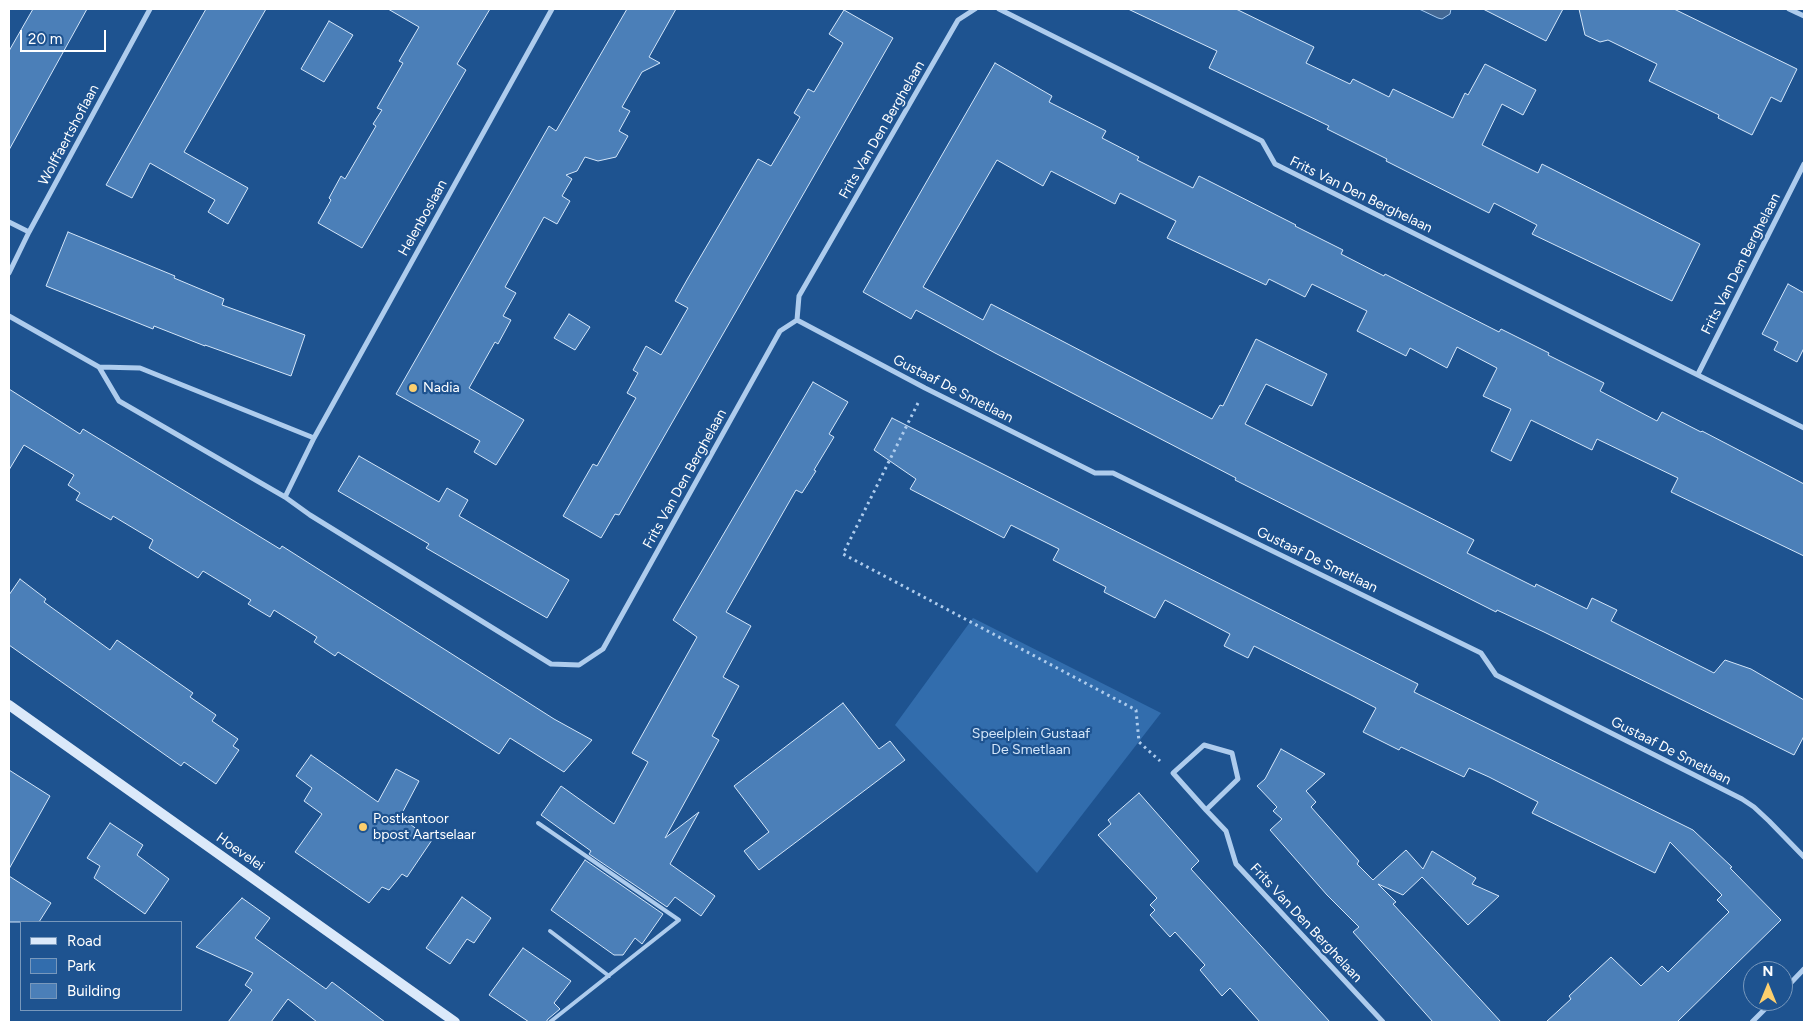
<!DOCTYPE html>
<html>
<head>
<meta charset="utf-8">
<style>
	body { margin:0 }
	#map { position:relative; width:1813px; height:1031px; overflow:hidden; background:#1e5390; font-family:Figtree,sans-serif }
	canvas { display:block }
	.frame { position:absolute; inset:0; border:10px solid #fff; pointer-events:none }
	.legend { position:absolute; left:20px; top:921px; width:162px; height:90px; box-sizing:border-box; background:#1e5390; border:1px solid #7898bc; margin:0; padding:6px 9px; list-style:none; font-size:15px; color:#fff }
	.legend li { display:flex; align-items:center; gap:10px; height:25px }
	.legend b { width:25px; border:1px solid #7898bc }
	.north { position:absolute; left:1743px; top:961px; width:50px; height:50px; box-sizing:border-box; background:#1e5390; border:1px solid #7898bc; border-radius:50%; rotate:0deg; font-size:14px; font-weight:700; line-height:20px; text-align:center; color:#fff }
	.north::after { content:''; display:block; margin:auto; width:18px; height:22px; background:#fccf6e; clip-path:polygon(50% 0,100% 100%,50% 72%,0 100%) }
	.scale { position:absolute; left:20px; top:30px; width:86px; height:22px; box-sizing:border-box; border:2px solid #fff; border-top:0; padding-left:6px; font-size:15px; line-height:18px; white-space:nowrap; color:#fff; -webkit-text-stroke:4px #1e5390; paint-order:stroke }
</style>
</head>
<body>
<div id="map">
<canvas width="1813" height="1031"></canvas>
<div class="frame"></div>
<ul class="legend">
<li><b style="height:6px;background:#dbe9fa"></b>Road</li>
<li><b style="height:14px;background:#326dad"></b>Park</li>
<li><b style="height:14px;background:#4b7fb8"></b>Building</li>
</ul>
<div class="north">N</div>
<div class="scale">20 m</div>
</div>
<script>
const ctx = document.querySelector('canvas').getContext('2d');
ctx.lineJoin = 'round';
function paint(path, color) { ctx.fillStyle = color; ctx.fill(path, 'evenodd'); }
const toPath = rows => new Path2D(rows.map(r => 'M' + r).join(''));
function trace(path, color, width, dash) { ctx.strokeStyle = color; ctx.lineWidth = width; ctx.lineCap = dash ? 'butt' : 'round'; ctx.setLineDash(dash || []); ctx.stroke(path); }
function label(font, color, halo, rows, align = 'center') {
  ctx.font = font + ' Figtree,sans-serif'; ctx.lineWidth = 4.5; ctx.setLineDash([]); ctx.textBaseline = 'middle'; ctx.strokeStyle = halo; ctx.fillStyle = color; for (const [text, x, y, turn = 0] of rows) {
    ctx.save(); ctx.translate(x, y); ctx.rotate((+turn || 0) * Math.PI / 180); ctx.textAlign = isNaN(turn) ? turn : align; if (halo) ctx.strokeText(text, 0, 0); ctx.fillText(text, 0, 0); ctx.restore();
  }
}
const green = toPath([
	[973,618,1161,713,1037,873,895,725]
]);
const water = toPath([
	[1419,9,1451,9,1450,14,1442,19,1438,18,1419,9]
]);
const building = toPath([
	[33,9,87,9,9,150,9,51,33,9],
	[206,9,266,9,184,152,248,188,228,224,208,212,215,200,150,163,132,198,106,185,206,9],
	[388,9,490,9,457,64,466,70,362,248,318,223,331,200,329,198,341,176,345,179,376,126,373,124,382,110,377,108,403,63,399,61,419,27,388,9],
	[627,9,676,9,649,57,660,63,642,72,622,107,630,111,619,131,628,136,616,157,598,161,585,157,577,171,566,175,572,179,562,196,570,201,557,224,544,217,505,287,516,293,503,316,511,320,498,344,495,342,469,388,524,420,496,465,474,452,480,441,396,394,549,126,556,131,627,9],
	[1128,9,1236,9,1314,47,1306,63,1350,84,1353,79,1389,97,1393,89,1453,118,1465,93,1468,95,1485,64,1536,90,1523,115,1502,104,1482,145,1538,173,1542,164,1700,244,1672,301,1532,234,1537,225,1494,203,1489,213,1386,161,1387,159,1327,129,1329,126,1209,68,1217,51,1128,9],
	[1483,9,1563,9,1546,41,1483,9],
	[1579,9,1674,9,1797,69,1781,102,1771,97,1752,135,1718,118,1719,115,1649,81,1657,64,1608,40,1600,42,1585,35,1579,9],
	[844,10,893,38,619,515,615,514,601,538,563,516,593,464,597,466,636,398,627,393,638,373,633,370,646,346,661,355,688,308,675,301,688,278,758,159,771,166,800,117,794,113,808,89,814,92,843,43,829,34,844,10],
	[329,21,353,35,324,82,301,69,329,21],
	[995,63,1052,96,1049,102,1106,131,1102,138,1139,157,1137,160,1193,188,1199,176,1296,225,1295,226,1343,250,1341,254,1384,276,1385,274,1499,332,1501,329,1549,353,1548,355,1604,383,1600,391,1657,421,1662,412,1701,432,1702,431,1804,484,1804,556,1671,492,1678,478,1597,439,1592,450,1531,420,1511,461,1491,451,1511,409,1483,396,1497,368,1457,347,1447,368,1410,348,1406,356,1357,331,1367,311,1312,284,1305,297,1269,279,1266,285,1167,238,1176,221,1120,193,1115,204,1051,171,1043,186,997,160,923,287,983,320,991,304,1212,419,1220,405,1223,406,1256,339,1327,374,1312,406,1266,384,1245,424,1474,540,1467,553,1535,587,1536,584,1587,609,1592,598,1617,610,1611,621,1714,673,1725,660,1751,669,1804,700,1804,736,1794,755,1544,632,1497,610,1496,612,1235,480,1236,478,995,353,916,310,911,319,863,292,995,63],
	[68,232,175,276,174,278,224,299,222,305,305,335,291,376,205,345,205,346,154,326,153,329,46,286,68,232],
	[1788,284,1804,293,1804,348,1797,362,1774,350,1778,342,1762,334,1788,284],
	[569,314,590,327,575,350,554,338,569,314],
	[813,382,848,402,829,434,834,437,814,470,816,471,802,493,796,490,726,612,751,626,723,677,739,686,712,736,719,740,665,838,699,812,670,864,715,896,701,916,675,897,667,907,589,854,591,851,541,815,561,786,614,824,648,762,632,753,697,637,673,620,813,382],
	[9,389,80,434,83,429,280,549,282,546,554,719,592,740,564,772,510,738,499,754,338,652,335,656,314,642,317,637,274,610,270,617,248,604,251,600,203,571,198,578,149,548,153,540,113,516,111,520,76,500,80,493,68,485,74,475,24,445,9,470,9,389],
	[892,418,1418,684,1414,692,1693,830,1732,867,1730,868,1781,920,1677,1022,1546,1022,1571,999,1569,996,1611,957,1641,986,1662,966,1668,972,1729,912,1717,900,1722,895,1670,842,1655,873,1532,813,1538,802,1489,777,1469,768,1464,777,1401,747,1399,750,1363,732,1376,708,1351,695,1254,646,1248,658,1224,646,1230,634,1165,600,1155,618,1104,592,1106,587,1053,560,1059,549,1011,525,1004,538,910,489,916,479,874,450,892,418],
	[359,456,439,502,447,488,468,500,459,516,569,580,547,618,426,548,429,544,338,491,359,456],
	[20,579,46,599,44,602,110,650,117,640,193,693,190,697,216,715,212,721,238,739,233,746,239,750,216,784,184,762,181,766,9,645,9,595,20,579],
	[843,703,879,749,890,741,905,760,759,870,744,851,769,832,734,786,843,703],
	[1281,749,1325,774,1306,791,1316,802,1311,807,1359,861,1357,864,1373,880,1406,850,1423,869,1432,851,1476,878,1472,884,1499,896,1468,925,1422,877,1403,895,1378,884,1396,902,1393,904,1501,1022,1433,1022,1353,932,1359,927,1327,895,1270,830,1282,819,1273,811,1277,807,1257,786,1265,779,1281,749],
	[311,755,378,802,396,769,419,781,400,817,432,840,407,877,402,874,389,890,382,887,369,903,295,852,322,814,304,801,312,788,296,776,311,755],
	[9,770,50,796,9,869,9,770],
	[1139,793,1199,861,1191,869,1330,1022,1260,1022,1230,988,1222,996,1200,970,1205,965,1175,932,1170,937,1150,915,1155,910,1150,905,1157,898,1098,835,1111,824,1108,820,1139,793],
	[110,823,143,845,137,855,169,879,145,914,94,878,100,866,87,858,110,823],
	[585,860,663,914,642,944,635,938,623,955,614,955,551,910,585,860],
	[9,876,51,903,39,922,9,922,9,876],
	[462,897,491,918,474,943,467,939,450,964,426,948,462,897],
	[242,898,270,918,255,938,326,989,332,982,385,1022,317,1022,288,999,271,1022,228,1022,252,990,245,985,253,973,196,947,242,898],
	[523,948,571,981,554,1003,560,1009,548,1019,546,1022,529,1022,489,995,523,948]
]);
const path = toPath([
	[918,403,843,554,1136,710,1139,742,1160,761]
]);
const lane = toPath([
	[538,823,679,920,550,1022],
	[550,931,609,976]
]);
const street = toPath([
	[999,9,1262,141,1275,164,1804,428],
	[1789,9,1804,16],
	[9,222,29,232],
	[9,273,29,232,150,9],
	[9,316,99,367,140,368,314,438],
	[797,320,925,388,1095,473,1113,473,1481,653,1496,675,1742,799,1754,807,1769,821,1804,857],
	[99,367,119,401,285,497,310,515,551,664,579,665,603,649,780,331,797,320,799,296,958,20,975,9],
	[1698,374,1804,164],
	[285,497,314,438,552,9],
	[1206,810,1238,779,1232,753,1204,745,1173,773,1206,810,1226,831,1236,864,1383,1022],
	[1783,991,1804,969],
	[1752,1022,1773,1001]
]);
const secondary = toPath([
	[9,705,455,1022]
]);
const markers = [
	[413,388,5,"#fccf6e"],
	[363,827,5,"#fccf6e"]
];
const streetNames = [
	["Frits Van Den Berghelaan",882,130,-60],
	["Wolffaertshoflaan",69,135,-62],
	["Frits Van Den Berghelaan",1361,195,26],
	["Helenboslaan",423,218,-61],
	["Frits Van Den Berghelaan",1741,264,-63],
	["Gustaaf De Smetlaan",953,389,27],
	["Frits Van Den Berghelaan",685,479,-61],
	["Gustaaf De Smetlaan",1317,560,26],
	["Gustaaf De Smetlaan",1671,751,27],
	["Hoevelei",240,852,35],
	["Frits Van Den Berghelaan",1306,923,47]
];
const poiNames = [
	["Nadia",423,388],
	["Postkantoor",373,819],
	["bpost Aartselaar",373,835]
];
const parkNames = [
	["Speelplein Gustaaf",1031,734],
	["De Smetlaan",1031,750]
];
paint(green, '#326dad');
paint(water, '#436894');
trace(water, '#a2c7ef', 1);
paint(building, '#4b7fb8');
trace(building, '#d4e6f9', 1);
trace(path, '#aecced', 3, [2.5, 4]);
trace(lane, '#aecced', 4);
trace(street, '#aecced', 5);
trace(secondary, '#dbe9fa', 10);
for (const [x, y, r, color] of markers) { const dot = new Path2D(); dot.arc(x, y, r, 0, 2 * Math.PI); ctx.fillStyle = color; ctx.fill(dot); trace(dot, '#1e5390', 2); }
label('14px', '#fff', '#1e5390', streetNames);
label('14px', '#fff', '#1e5390', poiNames, 'left');
label('14px', '#d4e6f9', '#1e5390', parkNames);
</script>
</body>
</html>
